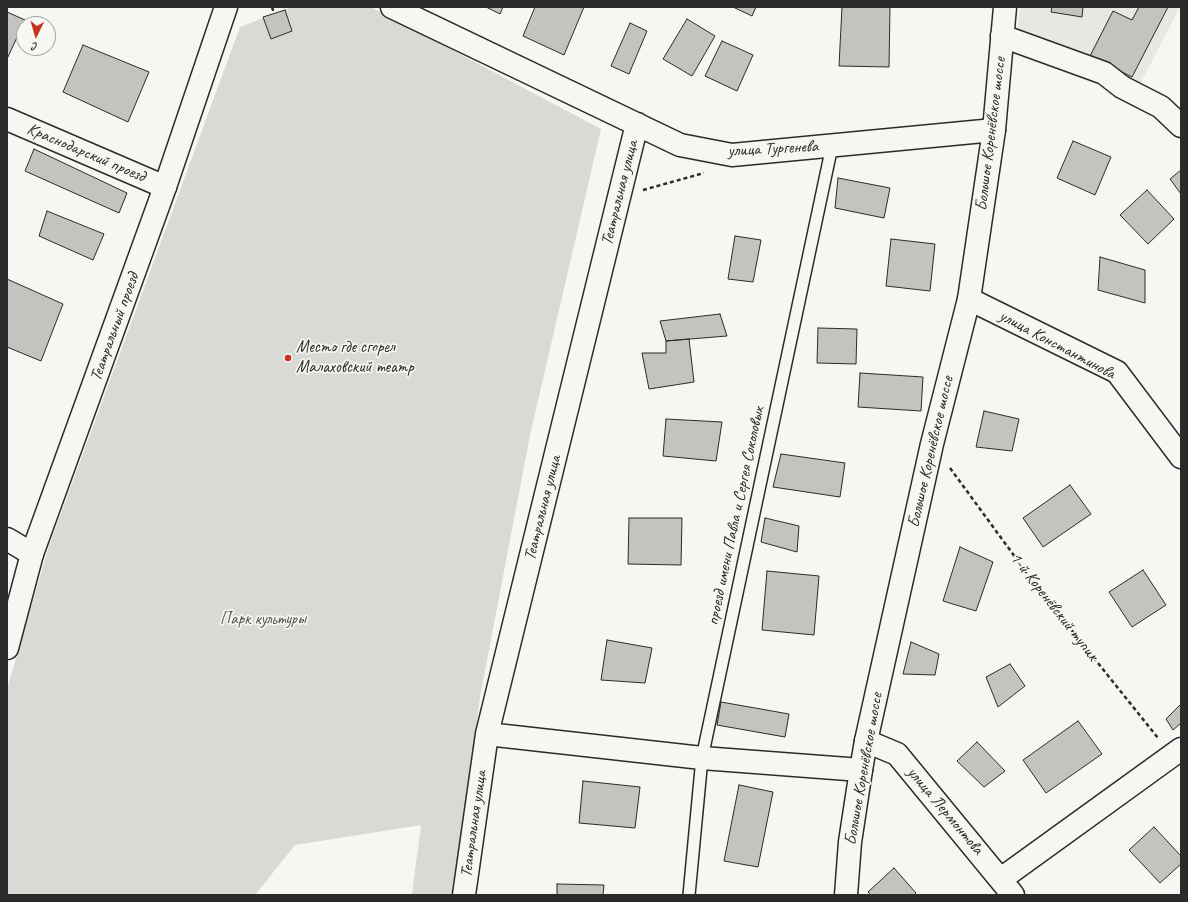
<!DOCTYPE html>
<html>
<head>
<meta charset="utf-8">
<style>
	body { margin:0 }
	#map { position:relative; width:1188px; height:902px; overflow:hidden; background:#f6f6f2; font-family:Caveat,sans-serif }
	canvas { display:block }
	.frame { position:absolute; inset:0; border:8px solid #2b2b2b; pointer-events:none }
	.north { position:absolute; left:16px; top:16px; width:40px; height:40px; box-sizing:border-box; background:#f6f6f2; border:1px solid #a5a5a2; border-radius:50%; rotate:185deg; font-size:11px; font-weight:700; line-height:16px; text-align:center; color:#2b2b2b }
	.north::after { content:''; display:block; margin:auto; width:14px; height:18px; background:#c8321e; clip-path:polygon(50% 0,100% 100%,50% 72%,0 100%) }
</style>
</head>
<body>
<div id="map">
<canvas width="1188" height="902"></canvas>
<div class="frame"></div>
<div class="north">С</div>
</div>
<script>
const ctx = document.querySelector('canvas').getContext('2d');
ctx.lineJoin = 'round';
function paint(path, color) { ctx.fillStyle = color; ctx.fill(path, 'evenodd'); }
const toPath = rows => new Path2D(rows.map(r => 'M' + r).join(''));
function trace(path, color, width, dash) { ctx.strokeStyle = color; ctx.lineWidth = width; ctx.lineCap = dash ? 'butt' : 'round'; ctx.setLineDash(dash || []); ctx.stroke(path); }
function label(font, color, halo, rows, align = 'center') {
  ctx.font = font + ' Caveat,sans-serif'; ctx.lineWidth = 3.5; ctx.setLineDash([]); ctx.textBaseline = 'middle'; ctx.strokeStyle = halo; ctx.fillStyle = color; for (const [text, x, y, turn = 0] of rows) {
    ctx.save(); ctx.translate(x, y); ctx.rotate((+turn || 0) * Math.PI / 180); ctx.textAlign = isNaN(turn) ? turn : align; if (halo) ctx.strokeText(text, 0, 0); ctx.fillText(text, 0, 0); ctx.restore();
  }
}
const built = toPath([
	[1020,7,1180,7,1139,86,1017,33]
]);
const green = toPath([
	[292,7,371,7,601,129,530,435,480,697,455,895,412,895,421,825,295,845,255,895,7,895,7,689,49,546,240,27]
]);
const building = toPath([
	[486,7,503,7,500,14,486,7],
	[535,7,584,7,564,55,523,36,535,7],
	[733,7,756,7,752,16,733,7],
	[842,7,890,7,889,67,839,66,842,7],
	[1052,7,1083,7,1082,17,1051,12,1052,7],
	[1139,7,1168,7,1132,77,1090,56,1113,11,1132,20,1139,7],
	[285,10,292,31,271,39,263,17,285,10],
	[7,12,25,20,7,59,7,12],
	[687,19,715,36,692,76,663,59,687,19],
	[630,23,647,31,629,74,611,66,630,23],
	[722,41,753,55,737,91,705,76,722,41],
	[83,45,149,72,128,122,63,92,83,45],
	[1073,141,1111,157,1095,195,1057,178,1073,141],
	[34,149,127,193,119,213,25,171,34,149],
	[1181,170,1181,194,1170,179,1181,170],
	[838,178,890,188,884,218,835,208,838,178],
	[1147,190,1174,219,1148,244,1120,215,1147,190],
	[47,211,104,234,93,260,39,236,47,211],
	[735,236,761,240,753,282,728,279,735,236],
	[891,239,935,244,930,291,886,286,891,239],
	[1100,257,1145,270,1145,303,1098,290,1100,257],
	[7,279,63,304,41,361,7,347,7,279],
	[720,314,727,336,666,341,660,321,720,314],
	[818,328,857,329,856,364,817,363,818,328],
	[689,339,694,382,649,389,642,353,666,353,666,341,689,339],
	[860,373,923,377,921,411,858,407,860,373],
	[984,411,1019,419,1012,451,976,447,984,411],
	[666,419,722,422,716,461,663,456,666,419],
	[781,454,845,463,840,497,773,487,781,454],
	[1070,485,1091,514,1043,547,1023,518,1070,485],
	[629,518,682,518,681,565,628,564,629,518],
	[765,518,799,526,797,552,761,542,765,518],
	[960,547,993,562,976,611,943,601,960,547],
	[1143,570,1166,605,1132,627,1109,592,1143,570],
	[767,571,819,576,814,635,762,630,767,571],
	[607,640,652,648,645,683,601,680,607,640],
	[911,642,939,654,935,675,903,674,911,642],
	[1010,664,1025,686,998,707,986,677,1010,664],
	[721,702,789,714,785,737,717,725,721,702],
	[1181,704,1181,723,1173,730,1166,719,1181,704],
	[1078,721,1102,754,1046,793,1023,760,1078,721],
	[977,742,1005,771,984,787,957,761,977,742],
	[583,781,640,787,635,828,579,823,583,781],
	[739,785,773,792,758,867,724,861,739,785],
	[1154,827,1181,856,1181,864,1160,883,1129,850,1154,827],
	[894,868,916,893,914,895,871,895,868,892,894,868],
	[557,884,604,885,603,895,557,895,557,884]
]);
const path = toPath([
	[272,7,274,13],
	[643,190,704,173],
	[950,468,1037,587,1158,738]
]);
const service = toPath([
	[689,895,702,758,832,146]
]);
const minor = toPath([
	[392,7,680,145,732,155,994,130],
	[1002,36,1104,73,1122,87,1161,107,1181,126],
	[7,119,165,187,226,7],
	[969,299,1117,372,1181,457],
	[7,539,32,554],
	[487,734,702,758,861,770],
	[866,741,897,754,1013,895],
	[1001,879,1181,749],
	[464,895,487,734,637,124]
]);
const tertiary = toPath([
	[7,648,32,554,165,187]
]);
const secondary = toPath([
	[846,895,850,842,861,770,866,741,932,444,969,299,994,130,1005,7]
]);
const markers = [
	[288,358,4,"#c8321e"]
];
const streetNames = [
	["Большое Коренёвское шоссе",991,134,-83],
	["улица Тургенева",773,149,-3],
	["Краснодарский проезд",86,153,23],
	["Театральная улица",620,193,-76],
	["Театральный проезд",115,327,-70],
	["улица Константинова",1057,345,28],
	["Большое Коренёвское шоссе",931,452,-77],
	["Театральная улица",543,508,-76],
	["проезд имени Павла и Сергея Соколовых",736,516,-78],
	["1-й Коренёвский тупик",1054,607,52],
	["Большое Коренёвское шоссе",864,769,-80],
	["улица Лермонтова",945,811,50],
	["Театральная улица",474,824,-82]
];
const poiNames = [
	["Место где сгорел",296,348],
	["Малаховский театр",296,368]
];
const parkNames = [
	["Парк культуры",263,620]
];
paint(built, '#e7e7e3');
paint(green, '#d9d9d5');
paint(building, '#c3c3c0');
trace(building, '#2b2b2b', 1);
trace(service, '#2b2b2b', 14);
trace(minor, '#2b2b2b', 25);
trace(tertiary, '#2b2b2b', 25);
trace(secondary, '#2b2b2b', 25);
trace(path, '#2b2b2b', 2.5, [4, 3]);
trace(service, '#f6f6f2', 11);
trace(minor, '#f6f6f2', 22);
trace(tertiary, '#f6f6f2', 22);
trace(secondary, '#f6f6f2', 22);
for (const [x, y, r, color] of markers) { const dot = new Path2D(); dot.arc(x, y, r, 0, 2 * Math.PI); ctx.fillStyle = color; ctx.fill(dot); trace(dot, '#f6f6f2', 1.5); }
label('17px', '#2b2b2b', '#f6f6f2', streetNames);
label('17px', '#2b2b2b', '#f6f6f2', poiNames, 'left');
label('17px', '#565656', '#f6f6f2', parkNames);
</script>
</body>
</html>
